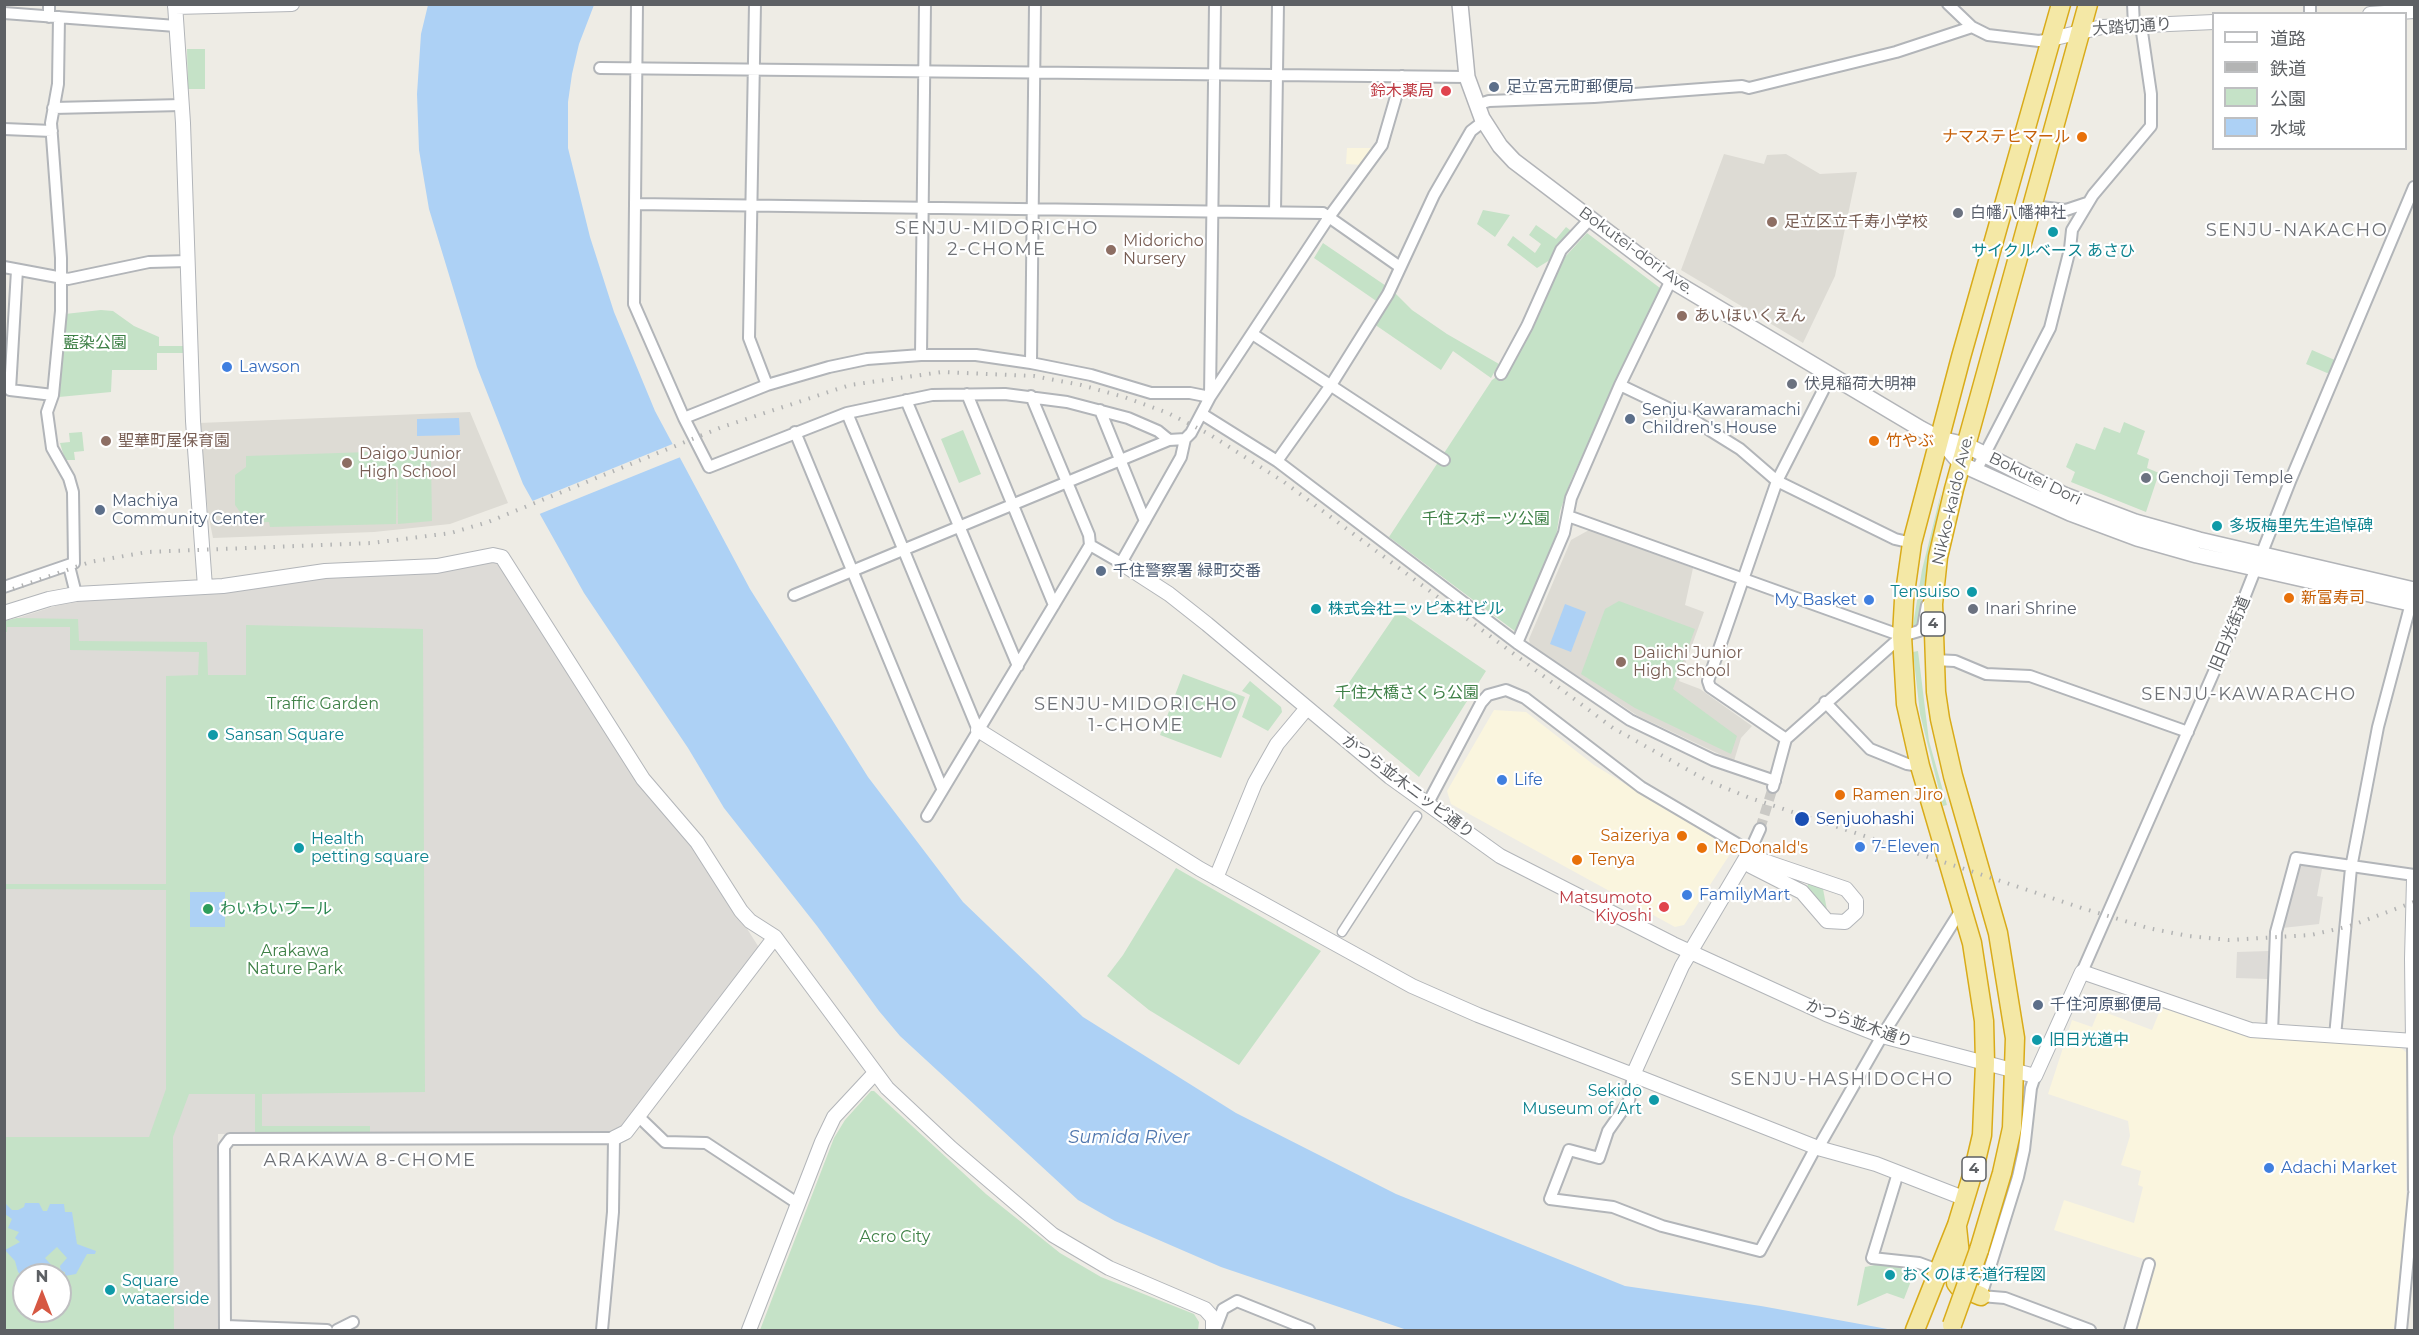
<!DOCTYPE html>
<html>
<head>
<meta charset="utf-8">
<style>
	body { margin:0 }
	#map { position:relative; width:2419px; height:1335px; overflow:hidden; background:#eeece5; font-family:Montserrat,"Noto Sans JP",sans-serif }
	canvas { display:block }
	.frame { position:absolute; inset:0; border:6px solid #5d6064; pointer-events:none }
	.legend { position:absolute; left:2212px; top:12px; width:195px; height:138px; box-sizing:border-box; background:#fff; border:2px solid #bebfc1; margin:0; padding:8px 10px; list-style:none; font-size:18px; color:#5d6064 }
	.legend li { display:flex; align-items:center; gap:12px; height:30px }
	.legend b { width:30px; border:2px solid #bebfc1 }
	.north { position:absolute; left:12px; top:1263px; width:60px; height:60px; box-sizing:border-box; background:#fff; border:2px solid #bebfc1; border-radius:50%; rotate:0deg; font-size:16px; font-weight:700; line-height:24px; text-align:center; color:#5d6064 }
	.north::after { content:''; display:block; margin:auto; width:21px; height:27px; background:#d65843; clip-path:polygon(50% 0,100% 100%,50% 72%,0 100%) }
</style>
</head>
<body>
<div id="map">
<canvas width="2419" height="1335"></canvas>
<div class="frame"></div>
<ul class="legend">
<li><b style="height:8px;background:#fff"></b>道路</li>
<li><b style="height:8px;background:#b3b4b4"></b>鉄道</li>
<li><b style="height:16px;background:#c5e2c7"></b>公園</li>
<li><b style="height:16px;background:#add1f5"></b>水域</li>
</ul>
<div class="north">N</div>
</div>
<script>
const ctx = document.querySelector('canvas').getContext('2d');
ctx.lineJoin = 'round';
function paint(path, color) { ctx.fillStyle = color; ctx.fill(path, 'evenodd'); }
const toPath = rows => new Path2D(rows.map(r => 'M' + r).join(''));
function trace(path, color, width, dash) { ctx.strokeStyle = color; ctx.lineWidth = width; ctx.lineCap = dash ? 'butt' : 'round'; ctx.setLineDash(dash || []); ctx.stroke(path); }
function label(font, color, halo, rows, align = 'center') {
  ctx.font = font + ' Montserrat,"Noto Sans JP",sans-serif'; ctx.lineWidth = 4.5; ctx.setLineDash([]); ctx.textBaseline = 'middle'; ctx.strokeStyle = halo; ctx.fillStyle = color; for (const [text, x, y, turn = 0] of rows) {
    ctx.save(); ctx.translate(x, y); ctx.rotate((+turn || 0) * Math.PI / 180); ctx.textAlign = isNaN(turn) ? turn : align; if (halo) ctx.strokeText(text, 0, 0); ctx.fillText(text, 0, 0); ctx.restore();
  }
}
const commercial = toPath([
	[1347,148,1376,148,1364,165,1346,164],
	[1494,710,1526,712,1594,765,1730,848,1732,851,1684,925,1675,927,1451,804,1447,791],
	[2161,1008,2250,1036,2401,1048,2407,1053,2406,1222,2394,1330,2134,1330,2153,1262,2054,1230,2064,1200,2134,1223,2143,1187,2138,1185,2141,1171,2121,1165,2130,1136,2128,1121,2048,1094,2072,1020,2092,1027,2099,1010,2152,1030]
]);
const industrial = toPath([
	[495,562,499,563,678,828,706,864,758,946,757,954,622,1128,611,1134,218,1134,220,1330,5,1330,5,622,71,601,215,593,321,577,433,571],
	[24,1275,60,1275,60,1311,24,1311],
	[2299,864,2322,869,2317,896,2323,897,2319,924,2282,928],
	[2269,951,2268,979,2236,978,2237,952]
]);
const education = toPath([
	[1724,154,1764,164,1767,155,1786,154,1820,174,1857,172,1835,276,1803,343,1681,270],
	[470,412,508,503,450,524,374,532,213,538,208,513,199,423],
	[1589,530,1693,568,1685,605,1704,612,1679,681,1700,689,1752,726,1741,738,1734,761,1638,716,1530,645,1529,639,1571,540]
]);
const green = toPath([
	[187,49,205,49,205,89,188,89],
	[1483,210,1510,215,1495,237,1477,224],
	[1536,225,1556,239,1566,227,1574,233,1553,258,1537,268,1507,245,1513,236,1535,253,1541,244,1529,235],
	[1587,233,1660,288,1571,480,1560,511,1556,537,1516,632,1389,537,1492,380,1507,370,1565,257],
	[1323,243,1392,290,1412,310,1447,334,1499,364,1491,378,1453,351,1441,370,1374,324,1385,307,1314,258],
	[101,310,113,311,134,326,159,337,159,346,183,346,183,353,157,353,157,370,112,370,111,392,59,397,65,314],
	[2312,350,2337,361,2332,372,2327,373,2306,364],
	[2124,422,2145,431,2137,454,2149,459,2147,468,2159,473,2146,512,2071,482,2075,472,2066,467,2076,443,2095,450,2104,427,2120,433],
	[963,430,981,474,959,483,941,439],
	[82,432,84,451,74,452,75,460,65,460,60,443,70,442,69,433],
	[432,450,433,459,404,460,431,460,432,521,398,524,397,460,396,524,270,527,269,522,248,523,235,505,235,475,246,467,246,456],
	[1942,489,1917,625,1913,625,1922,570],
	[1619,601,1695,629,1673,689,1737,736,1731,754,1635,708,1581,674,1605,609],
	[1398,611,1486,671,1419,777,1333,706],
	[17,618,78,619,79,641,207,642,208,675,246,675,246,625,423,629,425,1092,262,1094,262,1126,370,1126,370,1133,255,1132,255,1094,189,1094,173,1137,174,1330,5,1330,5,1137,149,1137,166,1089,166,890,5,889,4,884,166,884,166,676,198,675,199,652,70,650,70,627,7,627,7,632,5,632,4,621],
	[24,1275,60,1275,60,1311,24,1311],
	[1918,651,1929,741,1947,805,1943,806,1920,714,1913,652],
	[1183,674,1245,697,1221,758,1160,735],
	[1250,681,1281,707,1282,712,1268,731,1242,717,1250,695,1242,691],
	[1176,868,1321,951,1239,1065,1149,1010,1107,976,1123,955],
	[1808,883,1823,889,1827,910,1807,890],
	[871,1091,874,1091,986,1194,1060,1253,1101,1277,1194,1314,1199,1322,1198,1330,760,1330,834,1138,845,1120],
	[1875,1265,1906,1265,1916,1268,1904,1299,1887,1293,1857,1306,1865,1267]
]);
const water = toPath([
	[428,5,594,5,579,44,572,74,568,102,568,148,590,237,614,312,655,411,750,589,868,777,963,902,1083,1017,1236,1113,1396,1194,1625,1286,1761,1306,1893,1330,1407,1330,1221,1267,1115,1221,1078,1200,900,1036,879,1011,817,926,724,808,688,748,584,593,523,484,477,367,429,209,419,150,417,94,421,34],
	[459,418,460,435,417,436,417,419],
	[1565,604,1586,612,1571,652,1550,644],
	[190,892,225,892,225,927,190,927],
	[25,1203,39,1203,43,1211,47,1211,50,1204,64,1204,65,1212,72,1212,77,1244,96,1251,95,1254,87,1254,76,1274,65,1276,65,1272,61,1271,60,1266,67,1258,57,1247,45,1258,53,1267,53,1271,41,1270,37,1275,24,1275,24,1278,18,1272,15,1261,5,1250,20,1242,15,1238,19,1232,8,1228,12,1219,5,1214,5,1206,6,1204,12,1210,18,1210,24,1207]
]);
const pier = toPath([
	[675,443,683,456,537,515,530,502]
]);
const minorTunnel = toPath([
	[1760,829,1773,787]
]);
const pedestrian = toPath([
	[1342,932,1417,816]
]);
const minor = toPath([
	[637,4,634,304,684,418,767,385,829,367,867,359,921,355,976,355,1031,363,1091,375,1151,393,1190,393,1210,397,1329,217,1382,145,1402,76],
	[755,4,749,338,767,385],
	[1948,4,1972,27,1988,35,2039,41,2051,39],
	[2133,4,2134,26],
	[2310,4,2310,14],
	[4,13,176,26],
	[49,17,49,4],
	[600,68,1467,77],
	[1476,105,1489,101,1594,97,1742,86,1749,88,1896,52,1972,27],
	[53,108,182,105],
	[4,129,52,131],
	[635,204,1323,213,1400,267],
	[2033,206,2066,210,2087,203],
	[1275,212,1278,4],
	[4,267,68,279,149,262,188,261],
	[17,270,10,390,53,395],
	[1254,335,1444,460],
	[921,355,925,4],
	[1031,363,1035,4],
	[1501,374,1527,326,1561,250,1590,219],
	[1620,385,1695,421,1740,449,1777,481,1895,539,1912,543],
	[967,394,1054,605],
	[1031,396,1089,535,1090,545],
	[906,400,1018,666],
	[1100,410,1145,521],
	[847,413,978,730],
	[1202,414,1277,461,1517,643,1630,720,1713,760,1775,781],
	[684,418,709,467,847,413,932,395,1005,394,1067,402,1128,418,1158,431,1169,440],
	[795,432,942,788],
	[1277,461,1331,385,1388,294,1434,195,1471,131,1484,121],
	[1976,471,2050,328,2070,249,2072,230,2093,195,2151,126,2151,94,2141,25],
	[1568,516,1902,636],
	[69,566,76,594],
	[4,587,74,563,73,492,69,478,52,448,47,412,53,395,61,311,61,258,51,123,58,84,59,17],
	[794,595,1169,440,1185,439],
	[1517,643,1564,533,1571,498,1620,385,1671,280],
	[1934,660,1955,661,1986,674,2030,676,2188,732],
	[1825,702,1870,749,1907,764,1920,766],
	[1786,739,1902,636,1919,631,1923,627,1927,605],
	[1773,787,1786,739,1710,687,1708,681,1777,481,1831,375],
	[1428,803,1481,703,1488,695,1506,690,1525,698,1641,787,1741,846,1750,851,1760,829],
	[927,816,1090,545,1121,563,1181,457,1185,439,1191,433,1210,397,1215,4],
	[2082,972,2224,649,2291,479,2414,187],
	[2272,1032,2276,932,2296,858,2414,875],
	[2335,1036,2351,868,2378,727,2411,603],
	[2413,1042,2414,1190],
	[1633,1075,1629,1101,1608,1131,1599,1158,1569,1150,1550,1199,1613,1207,1662,1226,1760,1251,1816,1147],
	[2035,1076,2031,1088,2024,1150,2018,1177,1981,1296,2005,1298,2090,1330],
	[638,1116,665,1142,706,1143,797,1203],
	[1818,1148,1882,1036,1963,907],
	[1898,1173,1872,1258,1919,1263,1938,1270],
	[226,1326,327,1330],
	[225,1330,224,1147,230,1139,614,1138,613,1212,602,1330],
	[337,1330,353,1322],
	[1215,1330,1223,1309,1237,1301,1309,1330],
	[2130,1330,2149,1264],
	[2401,1330,2414,1194]
]);
const tertiary = toPath([
	[175,4,183,123,193,421,205,587],
	[175,7,292,4],
	[2370,14,2414,11],
	[2051,39,2102,27,2214,22],
	[1121,563,1169,594,1207,624,1390,777,1500,856,1673,944,1826,1014,1882,1036,2035,1076,2082,972,2251,1030,2414,1041],
	[4,613,49,599,76,594,223,586,325,571,437,566,493,555,502,557,643,779,697,842,741,911,750,921,775,937,887,1088,951,1148,1053,1235,1109,1268,1205,1309,1213,1318,1213,1330],
	[978,730,1200,869,1412,986,1478,1015,1633,1075],
	[1750,851,1682,966,1633,1075,1818,1148,1876,1164,1966,1199],
	[1746,858,1755,858,1846,889,1856,901,1856,912,1845,922,1827,921,1802,892,1751,866,1746,858],
	[1216,878,1255,783,1277,744,1307,708],
	[2413,1042,2412,959,2414,879],
	[614,1138,626,1132,775,937],
	[749,1330,822,1142,834,1117,874,1074]
]);
const secondary = toPath([
	[1460,4,1467,77,1482,118,1500,146,1514,161,1671,280,1921,429,1940,439,1966,445,2064,495,2135,522,2199,540,2414,590],
	[1940,439,1961,464,2070,513,2137,538,2197,555,2414,604]
]);
const trunk = toPath([
	[1957,1227,1960,1255,1956,1283,1959,1287,1981,1296],
	[1979,1250,2002,1173,2012,1128,2015,1038,1998,933,1953,776,1940,719,1936,692,1933,604,1938,557,1954,489,2088,4],
	[1915,1330,1957,1225,1974,1169,1982,1135,1985,1063,1984,1021,1972,943,1920,766,1906,704,1902,636,1904,600,1912,543,1961,357,2061,4]
]);
const rail = toPath([
	[4,592,90,562,147,552,372,543,451,533,488,522,722,427,850,385,942,372,1034,376,1081,385,1124,397,1168,413,1209,434,1284,482,1613,728,1706,780,1750,798,2085,909,2148,928,2188,936,2229,940,2311,935,2350,926,2414,902]
]);
const trunkBridge = toPath([
	[1952,1325,1979,1250]
]);
const markers = [
	[1494,87,6,"#5c6f8a"],
	[1446,91,6,"#e0444e"],
	[2082,137,6,"#e8710a"],
	[1958,213,6,"#6b7280"],
	[1772,222,6,"#8d6e63"],
	[2053,232,6,"#0f9aa8"],
	[1111,250,6,"#8d6e63"],
	[1682,316,6,"#8d6e63"],
	[227,367,6,"#3f7fe0"],
	[1792,384,6,"#6b7280"],
	[1630,419,6,"#5c6f8a"],
	[106,441,6,"#8d6e63"],
	[1874,441,6,"#e8710a"],
	[347,463,6,"#8d6e63"],
	[2146,478,6,"#6b7280"],
	[100,510,6,"#5c6f8a"],
	[2217,526,6,"#0f9aa8"],
	[1101,571,6,"#5c6f8a"],
	[1972,592,6,"#0f9aa8"],
	[2289,598,6,"#e8710a"],
	[1869,600,6,"#3f7fe0"],
	[1316,609,6,"#0f9aa8"],
	[1973,609,6,"#6b7280"],
	[1621,662,6,"#8d6e63"],
	[213,735,6,"#0f9aa8"],
	[1502,780,6,"#3f7fe0"],
	[1840,795,6,"#e8710a"],
	[1802,819,8,"#1a4fb4"],
	[1682,836,6,"#e8710a"],
	[1860,847,6,"#3f7fe0"],
	[299,848,6,"#0f9aa8"],
	[1702,848,6,"#e8710a"],
	[1577,860,6,"#e8710a"],
	[1687,895,6,"#3f7fe0"],
	[1664,907,6,"#e0444e"],
	[208,909,6,"#2e9e5b"],
	[2038,1005,6,"#5c6f8a"],
	[2037,1040,6,"#0f9aa8"],
	[1654,1100,6,"#0f9aa8"],
	[2269,1168,6,"#3f7fe0"],
	[1890,1275,6,"#0f9aa8"],
	[110,1290,6,"#0f9aa8"]
];
const shields = [
	[1933,624,24],
	[1974,1169,24]
];
const shieldNames = [
	["4",1933,624],
	["4",1974,1169]
];
const streetNames = [
	["大踏切通り",2132,27,-4],
	["Bokutei-dori Ave.",1636,251,36],
	["Bokutei Dori",2035,479,26],
	["Nikko-kaido Ave.",1953,500,-77],
	["旧日光街道",2230,634,-67],
	["かつら並木ニッピ通り",1408,787,37],
	["かつら並木通り",1859,1024,20]
];
const serviceNames = [
	["足立宮元町郵便局",1506,87],
	["Senju Kawaramachi",1642,410],
	["Children's House",1642,428],
	["Machiya",112,501],
	["Community Center",112,519],
	["千住警察署 緑町交番",1113,571],
	["千住河原郵便局",2050,1005]
];
const healthNames = [
	["鈴木薬局",1434,91],
	["Matsumoto",1652,898],
	["Kiyoshi",1652,916]
];
const foodNames = [
	["ナマステヒマール",2070,137,"right"],
	["竹やぶ",1886,441],
	["新富寿司",2301,598],
	["Ramen Jiro",1852,795],
	["Saizeriya",1670,836,"right"],
	["McDonald's",1714,848],
	["Tenya",1589,860]
];
const worshipNames = [
	["白幡八幡神社",1970,213],
	["伏見稲荷大明神",1804,384],
	["Genchoji Temple",2158,478],
	["Inari Shrine",1985,609]
];
const educationNames = [
	["足立区立千寿小学校",1784,222],
	["Midoricho",1123,241],
	["Nursery",1123,259],
	["あいほいくえん",1694,316],
	["聖華町屋保育園",118,441],
	["Daigo Junior",359,454],
	["High School",359,472],
	["Daiichi Junior",1633,653],
	["High School",1633,671]
];
const cultureNames = [
	["サイクルベース あさひ",2053,251,"center"],
	["多坂梅里先生追悼碑",2229,526],
	["Tensuiso",1960,592,"right"],
	["株式会社ニッピ本社ビル",1328,609],
	["Sansan Square",225,735],
	["Health",311,839],
	["petting square",311,857],
	["旧日光道中",2049,1040],
	["Sekido",1642,1091,"right"],
	["Museum of Art",1642,1109,"right"],
	["おくのほそ道行程図",1902,1275],
	["Square",122,1281],
	["wataerside",122,1299]
];
const parkNames = [
	["藍染公園",95,343],
	["千住スポーツ公園",1486,519],
	["千住大橋さくら公園",1407,693],
	["Traffic Garden",323,704],
	["Arakawa",295,951],
	["Nature Park",295,969],
	["Acro City",895,1237]
];
const shopNames = [
	["Lawson",239,367],
	["My Basket",1857,600,"right"],
	["Life",1514,780],
	["7-Eleven",1872,847],
	["FamilyMart",1699,895],
	["Adachi Market",2281,1168]
];
const transitNames = [
	["Senjuohashi",1816,819]
];
const leisureNames = [
	["わいわいプール",220,909]
];
const neighbourhoodNames = [
	["SENJU-MIDORICHO",997,229],
	["2-CHOME",997,250],
	["SENJU-NAKACHO",2297,231],
	["SENJU-KAWARACHO",2249,695],
	["SENJU-MIDORICHO",1136,705],
	["1-CHOME",1136,726],
	["SENJU-HASHIDOCHO",1842,1080],
	["ARAKAWA 8-CHOME",370,1161]
];
const waterNames = [
	["Sumida River",1129,1138]
];
paint(commercial, '#faf5de');
paint(industrial, '#dddbd7');
paint(education, '#dddbd4');
paint(green, '#c5e2c7');
paint(water, '#add1f5');
paint(pier, '#eeece5');
trace(minorTunnel, '#cac9c5', 10, [10, 5]);
trace(pedestrian, '#b2b5b9', 11);
trace(minor, '#b2b5b9', 14);
trace(tertiary, '#b2b5b9', 16);
trace(secondary, '#b2b4b8', 18);
trace(trunk, '#d9ab19', 21);
trace(pedestrian, '#fff', 8);
trace(minor, '#fff', 10);
trace(tertiary, '#fff', 14);
trace(secondary, '#fff', 15);
trace(trunk, '#f4e8a6', 18);
trace(rail, '#b3b4b4', 4, [1.5, 8]);
trace(trunkBridge, '#d9ab19', 21, []);
trace(trunkBridge, '#f4e8a6', 18);
for (const [x, y, r, color] of markers) { const dot = new Path2D(); dot.arc(x, y, r, 0, 2 * Math.PI); ctx.fillStyle = color; ctx.fill(dot); trace(dot, '#fff', 2); }
for (const [x, y, w] of shields) { const box = new Path2D(); box.roundRect(x - w / 2, y - 12, w, 24, 4.5); ctx.fillStyle = '#fff'; ctx.fill(box); trace(box, '#5d6064', 1.5); }
label('bold 15px', '#5d6064', null, shieldNames);
label('16px', '#5d6064', '#fff', streetNames);
label('16px', '#4e5e75', '#fff', serviceNames, 'left');
label('16px', '#be3a42', '#fff', healthNames, 'right');
label('16px', '#c56008', '#fff', foodNames, 'left');
label('16px', '#5b616d', '#fff', worshipNames, 'left');
label('16px', '#785e54', '#fff', educationNames, 'left');
label('16px', '#0d838f', '#fff', cultureNames, 'left');
label('16px', '#3f8147', '#fff', parkNames);
label('16px', '#366cbe', '#fff', shopNames, 'left');
label('16px', '#164399', '#fff', transitNames, 'left');
label('16px', '#27864d', '#fff', leisureNames, 'left');
ctx.letterSpacing = '1.5px';
label('18px', '#6e7176', '#fff', neighbourhoodNames);
ctx.letterSpacing = '0px';
label('italic 18px', '#5077ae', '#fff', waterNames);
</script>
</body>
</html>
